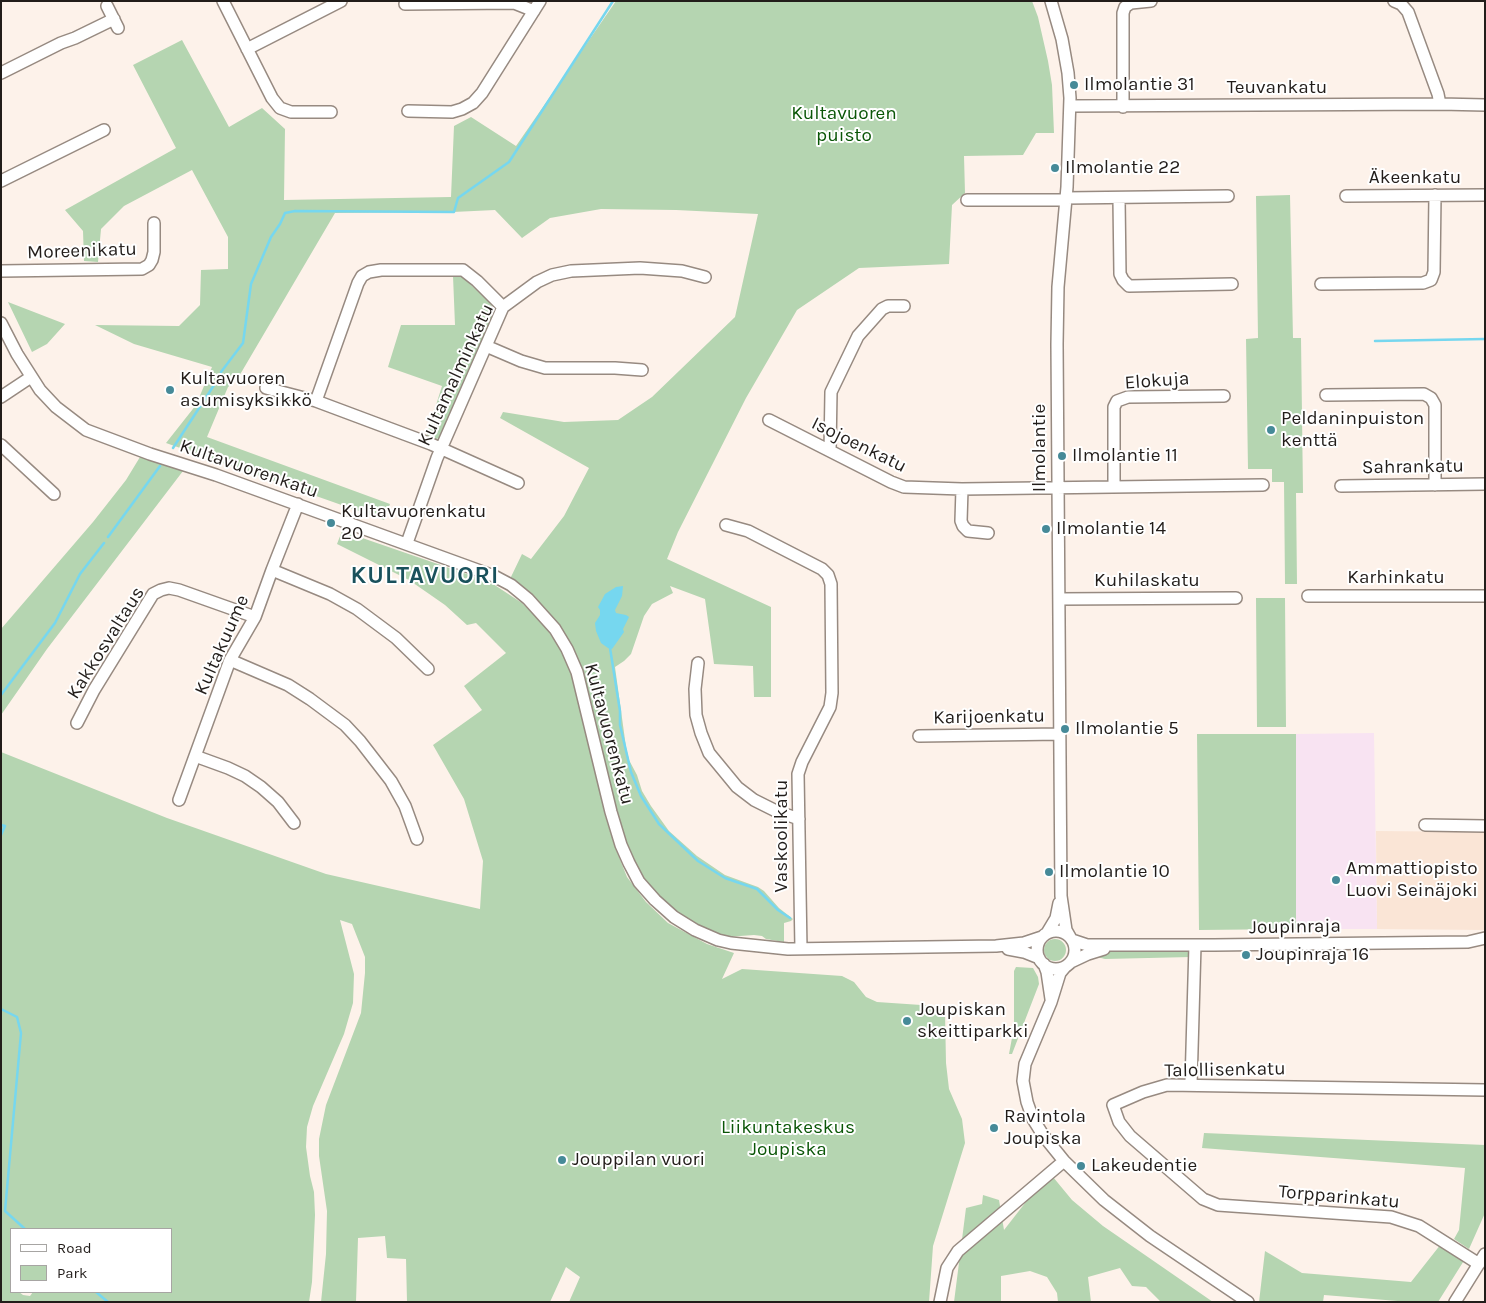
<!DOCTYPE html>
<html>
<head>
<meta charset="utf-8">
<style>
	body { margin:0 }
	#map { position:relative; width:1486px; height:1303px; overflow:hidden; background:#fdf2ea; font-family:Karla,sans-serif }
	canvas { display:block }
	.frame { position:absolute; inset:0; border:2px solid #221d1a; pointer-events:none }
	.legend { position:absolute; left:10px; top:1228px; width:162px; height:65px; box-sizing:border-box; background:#fff; border:1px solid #a7a5a3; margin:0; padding:6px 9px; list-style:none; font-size:15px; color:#221d1a }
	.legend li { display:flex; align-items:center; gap:10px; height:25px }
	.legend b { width:25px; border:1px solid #a7a5a3 }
</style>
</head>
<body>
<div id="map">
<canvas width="1486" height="1303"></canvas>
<div class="frame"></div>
<ul class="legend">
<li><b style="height:6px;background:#fff"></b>Road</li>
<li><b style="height:14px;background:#b5d5b1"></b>Park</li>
</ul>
</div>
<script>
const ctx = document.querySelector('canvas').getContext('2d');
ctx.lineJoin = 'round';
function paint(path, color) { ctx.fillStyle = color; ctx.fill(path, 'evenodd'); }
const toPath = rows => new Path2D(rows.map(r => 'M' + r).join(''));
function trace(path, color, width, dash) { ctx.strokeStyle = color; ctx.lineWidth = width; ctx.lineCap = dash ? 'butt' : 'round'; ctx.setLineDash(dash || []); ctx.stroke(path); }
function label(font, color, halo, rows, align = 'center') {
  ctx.font = font + ' Karla,sans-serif'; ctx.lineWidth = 4; ctx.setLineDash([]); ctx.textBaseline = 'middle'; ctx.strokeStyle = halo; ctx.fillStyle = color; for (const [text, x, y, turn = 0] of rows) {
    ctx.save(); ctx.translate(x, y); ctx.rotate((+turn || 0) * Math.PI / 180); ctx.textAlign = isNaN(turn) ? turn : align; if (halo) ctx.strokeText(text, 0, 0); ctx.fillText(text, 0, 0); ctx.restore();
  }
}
const built = toPath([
	[1376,831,1485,832,1485,930,1377,929]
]);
const education = toPath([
	[1374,733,1377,929,1296,929,1296,734]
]);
const green = toPath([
	[616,1,1032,1,1038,17,1048,61,1052,85,1054,133,1036,133,1023,155,964,156,965,193,952,205,949,264,859,268,797,310,746,398,678,532,667,559,771,607,771,697,754,697,753,666,714,664,705,599,670,586,673,593,652,604,644,616,631,654,624,661,615,667,626,747,629,760,637,775,642,791,651,806,669,831,697,856,725,875,758,887,764,891,779,908,793,919,791,921,784,923,784,942,766,939,762,936,754,935,726,937,696,926,670,908,644,880,634,863,621,831,585,679,574,650,564,632,545,608,526,589,510,579,522,554,531,559,564,516,589,468,500,418,503,412,564,422,618,420,652,397,735,317,758,214,676,210,601,209,550,218,522,238,495,210,453,212,335,213,238,378,228,387,207,437,390,504,384,520,166,443,196,405,212,367,134,344,95,325,179,326,200,305,201,270,228,269,228,237,192,170,124,206,101,229,98,262,84,261,83,231,65,210,176,148,133,65,182,40,229,127,262,108,285,129,284,200,451,197,454,126,471,117,516,146],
	[1290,195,1293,338,1301,338,1303,493,1296,493,1297,584,1285,584,1284,482,1272,482,1272,469,1248,469,1246,339,1258,338,1256,196],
	[453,276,461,276,467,281,489,302,494,309,494,314,440,438,436,439,426,437,442,386,388,367,401,325,455,325],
	[8,302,65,324,47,344,32,352],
	[140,457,183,471,47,649,1,715,1,629,93,522,126,480],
	[342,531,490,582,522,603,545,626,564,655,576,688,605,815,615,847,627,877,646,902,668,923,707,944,734,953,722,979,742,969,842,976,854,982,866,997,877,1002,936,1006,945,1012,946,1063,949,1089,962,1119,965,1143,933,1246,929,1302,569,1302,580,1277,566,1267,550,1302,407,1302,406,1259,387,1258,385,1236,358,1238,356,1302,321,1302,326,1254,327,1211,319,1156,319,1139,326,1105,361,1013,365,973,365,957,352,924,340,920,354,974,353,1003,344,1034,313,1106,307,1127,306,1147,310,1176,314,1192,315,1215,312,1282,309,1302,1,1302,1,752,167,818,326,874,480,909,483,861,464,799,433,745,482,710,464,686,506,653,476,623,467,625,445,605,409,580,337,544],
	[11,1229,171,1229,171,1292,33,1292,30,1296,23,1295,19,1292,11,1292],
	[1256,598,1285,598,1286,727,1257,727],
	[1197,734,1296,734,1296,929,1199,930],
	'1044 950a11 11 0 1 1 22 0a11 11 0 1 1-22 0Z',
	[1187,950,1191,957,1105,959,1093,956,1114,951],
	[1016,967,1033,968,1038,977,1039,984,1012,1054,1009,1054,1014,1027,1014,971],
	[1204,1133,1485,1145,1485,1213,1469,1249,1454,1239,1459,1230,1465,1168,1202,1148],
	[1053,1177,1072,1200,1103,1226,1213,1302,1161,1302,1146,1287,1132,1286,1120,1268,1088,1277,1091,1302,1058,1302,1057,1293,1047,1277,1030,1271,1001,1276,1001,1302,954,1302,966,1208,982,1204,983,1195,999,1200,1004,1230,1029,1198],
	[1441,1244,1465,1259,1438,1302,1410,1302,1324,1295,1323,1302,1259,1302,1265,1251,1302,1273,1411,1282]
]);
const water = toPath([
	[623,586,622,596,615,610,616,613,626,615,629,617,623,629,624,632,617,642,612,649,608,648,601,643,596,631,595,623,600,615,600,610,598,607,605,594,616,587]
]);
const stream = toPath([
	[1375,341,1485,339],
	[221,372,243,343,251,284,271,237,280,224,285,213,295,211,454,212,458,198,509,162,613,1],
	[173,448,218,379],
	[108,537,160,466],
	[610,648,620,711,620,725,631,772,641,796,659,824,698,861,725,878,757,889,778,910,790,918],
	[1,695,55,623,80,574,104,543],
	[1,825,5,826,1,835],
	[1,1009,17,1017,21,1033,5,1211,25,1229],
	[96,1292,108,1302]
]);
const minor = toPath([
	[223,1,272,98,280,108,291,112,331,112],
	[1051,1,1062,39,1068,73,1070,98,1067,187,1058,287,1057,344,1061,896,1066,930,1070,937],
	[1394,1,1401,4,1408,12,1438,94,1440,104],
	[405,4,514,3,534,11],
	[107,6,118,28],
	[247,49,341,1],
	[1,73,61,43,75,38,114,19],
	[1070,106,1440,104,1485,105],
	[1123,107,1123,13,1125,7,1131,3,1151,1],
	[408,111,452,112,462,109,473,103,482,93,540,1],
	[1,181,104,130],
	[1346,196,1485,195],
	[1066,198,1228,196],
	[1119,199,1120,274,1123,280,1129,286,1232,284],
	[967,200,1066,200],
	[1,271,142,269,149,265,152,260,154,252,154,223],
	[1321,284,1423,283,1431,280,1434,272,1435,195],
	[1,323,17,354,40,390,56,407,86,430,150,454,216,475,494,576,511,585,528,599,555,629,567,649,577,672,611,812,621,845,629,863,639,882,655,900,674,917,695,930,718,940,731,943,788,949,996,946,1024,943,1042,937],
	[486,346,521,361,545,368,615,368,642,370],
	[266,388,316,401,431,444,518,483],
	[1326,395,1424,394,1431,398,1435,405,1435,485],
	[1,397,31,377],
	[316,401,358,283,362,276,369,272,381,270,463,270,477,281,503,307],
	[769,420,891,482,904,487,962,489,1263,485],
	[1,445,54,494],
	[830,451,831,392,858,336,882,309,888,306,904,306],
	[1114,486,1114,407,1117,401,1128,397,1224,396],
	[1341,486,1485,484],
	[962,489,961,521,963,526,968,531,988,533],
	[726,525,748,531,822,569,828,575,831,584,832,693,830,707,802,762,798,774,801,949],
	[407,543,437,458,503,307,537,282,552,275,571,271,640,268,682,271,705,277],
	[272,570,330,594,357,609,396,638,428,669],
	[1308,596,1485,596],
	[1059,599,1236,598],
	[230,660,288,685,310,699,345,725,360,741,391,781,405,806,417,839],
	[698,663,695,689,696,715,701,733,709,753,737,787,754,800,776,811,799,819],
	[77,723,94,690,153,594,161,590,169,588,179,590,255,617],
	[919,736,1060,734],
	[195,756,228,768,245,776,261,787,278,802,294,823],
	[179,800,230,660,255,617,272,570,298,504],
	[1425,825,1485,826],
	'1037 950a19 19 0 1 1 38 0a19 19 0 1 1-38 0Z',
	[1047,933,1056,918,1059,903],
	[1072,940,1087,945,1214,945,1468,942,1485,938],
	[1008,949,1024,952,1039,958],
	[1071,962,1088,954,1104,949],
	[1044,964,1047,972,1051,999],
	[1065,967,1060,973,1051,1002,1025,1064,1023,1081,1027,1102,1033,1119,1043,1135,1064,1161,1104,1200,1150,1236,1248,1302],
	[1191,1084,1195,945],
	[1479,1264,1419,1226,1391,1217,1218,1205,1203,1199,1130,1136,1119,1122,1113,1105,1143,1092,1167,1085,1485,1090],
	[940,1302,947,1268,958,1251,1064,1161],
	[1455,1302,1485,1254]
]);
const markers = [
	[1074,85,5,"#468a98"],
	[1055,168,5,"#468a98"],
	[170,390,5,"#468a98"],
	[1271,430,5,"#468a98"],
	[1062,456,5,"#468a98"],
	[331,523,5,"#468a98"],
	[1046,529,5,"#468a98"],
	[1065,729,5,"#468a98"],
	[1049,872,5,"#468a98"],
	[1336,880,5,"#468a98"],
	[1246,955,5,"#468a98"],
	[907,1021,5,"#468a98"],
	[994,1128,5,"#468a98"],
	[562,1160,5,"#468a98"],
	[1081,1166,5,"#468a98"]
];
const poiNames = [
	["Ilmolantie 31",1084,85],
	["Ilmolantie 22",1065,168],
	["Kultavuoren",180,379],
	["asumisyksikkö",180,401],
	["Peldaninpuiston",1281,419],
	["kenttä",1281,441],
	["Ilmolantie 11",1072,456],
	["Kultavuorenkatu",341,512],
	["20",341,534],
	["Ilmolantie 14",1056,529],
	["Ilmolantie 5",1075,729],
	["Ammattiopisto",1346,869],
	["Luovi Seinäjoki",1346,891],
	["Ilmolantie 10",1059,872],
	["Joupinraja 16",1256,955],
	["Joupiskan",917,1010],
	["skeittiparkki",917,1032],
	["Ravintola",1004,1117],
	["Joupiska",1004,1139],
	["Jouppilan vuori",572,1160],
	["Lakeudentie",1091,1166]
];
const streetNames = [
	["Teuvankatu",1277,88],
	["Äkeenkatu",1415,178],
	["Moreenikatu",82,251,-2],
	["Kultamalminkatu",456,375,-65],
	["Elokuja",1157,381,-4],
	["Isojoenkatu",859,445,26],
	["Ilmolantie",1040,448,-90],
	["Sahrankatu",1413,467,-1],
	["Kultavuorenkatu",249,469,19],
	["Karhinkatu",1396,578],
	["Kuhilaskatu",1147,581],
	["Kakkosvaltaus",106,643,-58],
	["Kultakuume",222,645,-66],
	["Karijoenkatu",989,717,-1],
	["Kultavuorenkatu",609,734,75],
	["Vaskoolikatu",782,836,-90],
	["Joupinraja",1295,927,-1],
	["Talollisenkatu",1225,1070,-1],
	["Torpparinkatu",1339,1197,5]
];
const parkNames = [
	["Kultavuoren",844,114],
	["puisto",844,136],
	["Liikuntakeskus",788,1128],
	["Joupiska",788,1150]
];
const districtNames = [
	["KULTAVUORI",425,576]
];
paint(built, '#fae5d6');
paint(education, '#f8e3f2');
paint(green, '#b5d5b1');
paint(water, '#76d7ef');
trace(stream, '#76d7ef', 2.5);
trace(minor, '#978a81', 14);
trace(minor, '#fff', 11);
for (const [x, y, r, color] of markers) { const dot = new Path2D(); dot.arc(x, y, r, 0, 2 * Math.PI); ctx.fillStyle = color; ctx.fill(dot); trace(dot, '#fff', 2); }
label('19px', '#221d1a', '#fff', poiNames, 'left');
label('19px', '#221d1a', '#fff', streetNames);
label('19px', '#0a5607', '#fff', parkNames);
ctx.letterSpacing = '1px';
label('bold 24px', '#19515c', '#fff', districtNames);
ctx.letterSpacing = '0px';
</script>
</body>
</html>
